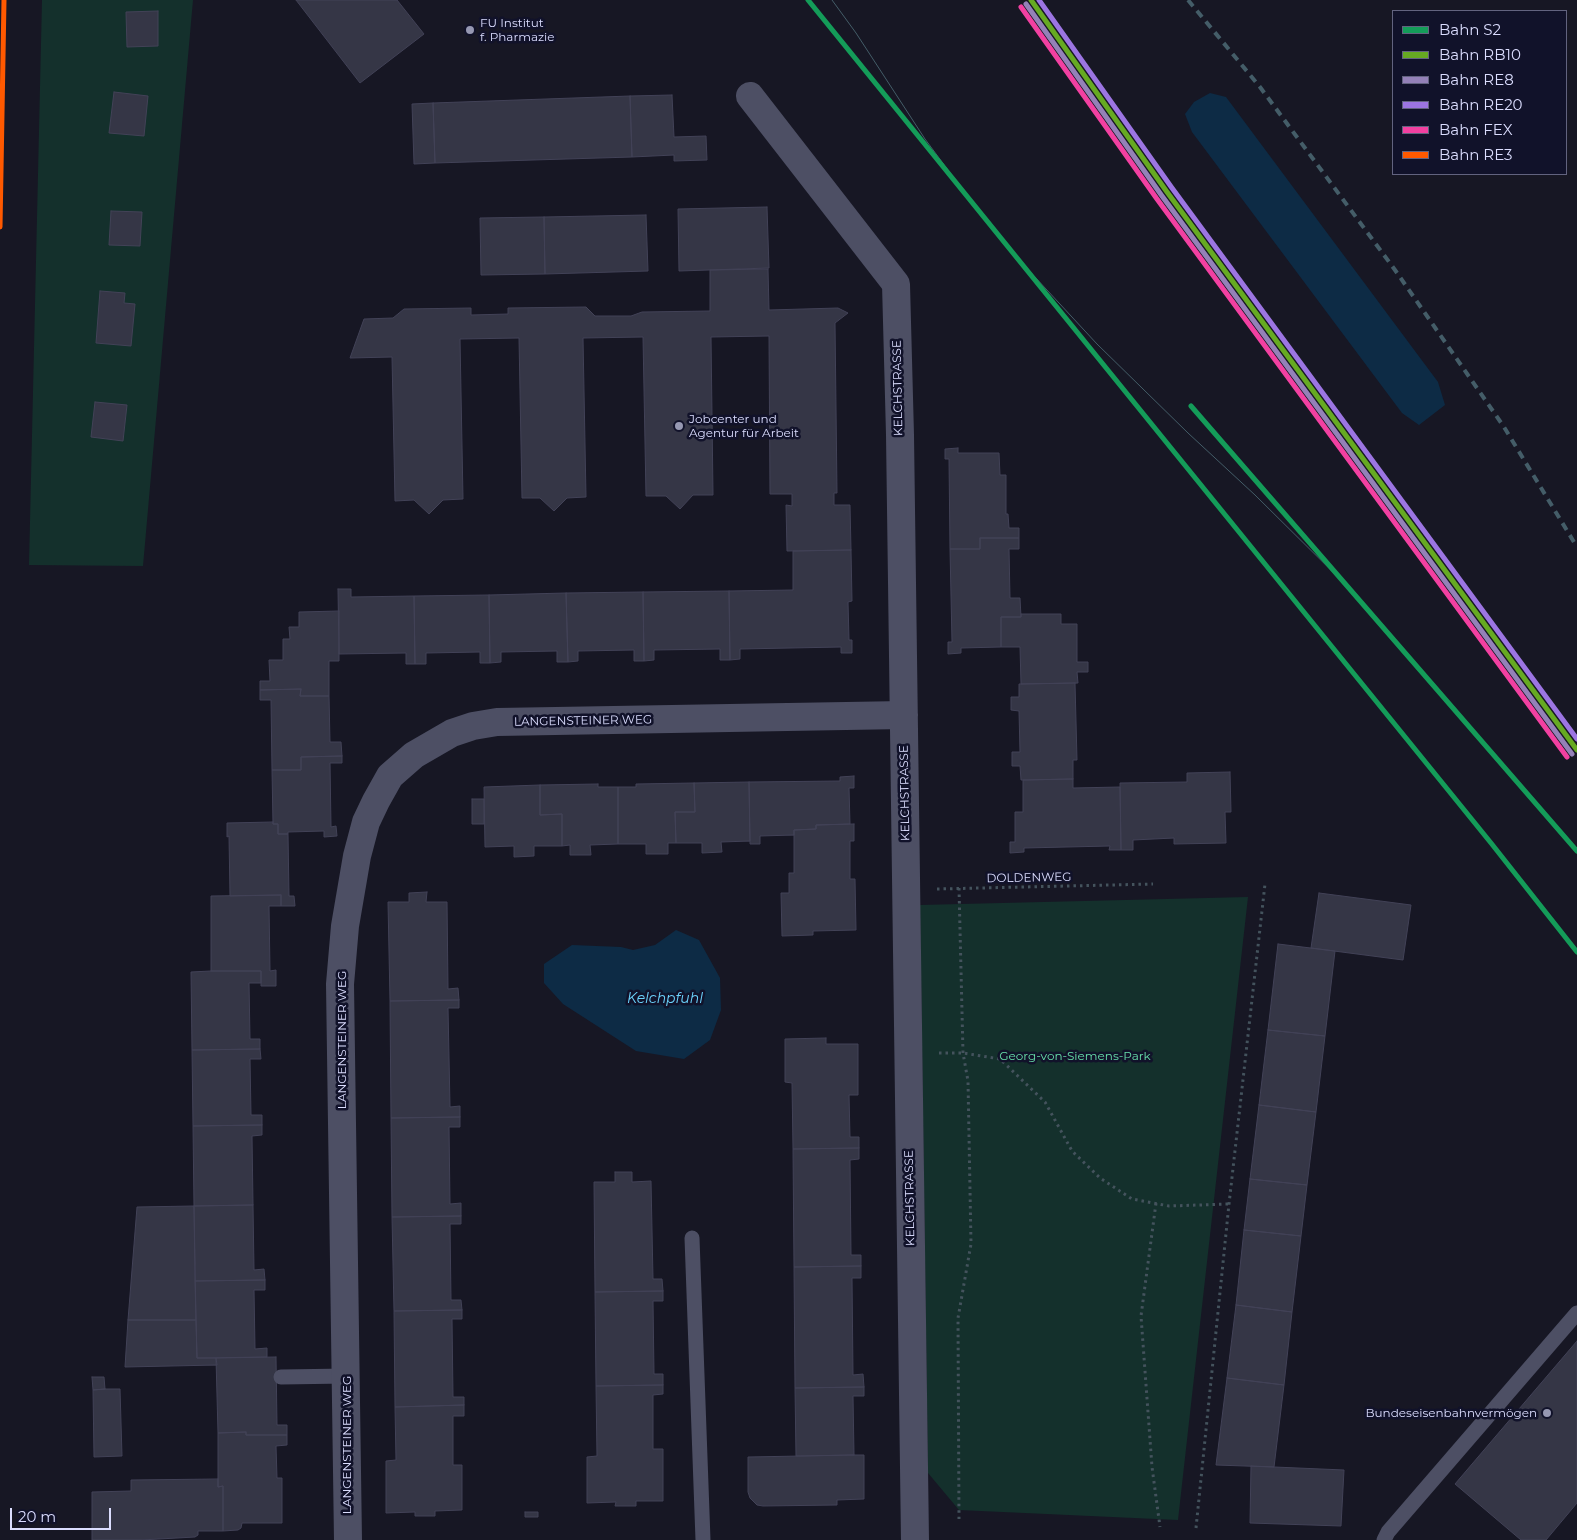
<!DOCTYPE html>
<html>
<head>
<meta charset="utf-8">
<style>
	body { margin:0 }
	#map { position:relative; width:1577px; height:1540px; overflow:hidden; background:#171724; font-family:Montserrat,sans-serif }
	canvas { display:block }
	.legend { position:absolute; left:1392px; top:10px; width:175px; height:165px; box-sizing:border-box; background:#11122a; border:1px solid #62637f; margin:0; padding:6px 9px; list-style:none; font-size:15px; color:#dbddfe }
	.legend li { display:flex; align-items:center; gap:10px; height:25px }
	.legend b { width:25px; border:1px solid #62637f }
	.scale { position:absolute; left:10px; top:1508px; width:101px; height:22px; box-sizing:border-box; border:2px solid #dbddfe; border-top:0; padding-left:6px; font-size:15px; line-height:18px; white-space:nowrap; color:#dbddfe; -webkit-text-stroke:4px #11122a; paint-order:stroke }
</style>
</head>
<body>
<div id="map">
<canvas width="1577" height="1540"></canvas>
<ul class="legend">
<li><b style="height:6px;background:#149c59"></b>Bahn S2</li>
<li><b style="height:6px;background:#6a2"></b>Bahn RB10</li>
<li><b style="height:6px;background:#9481b8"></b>Bahn RE8</li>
<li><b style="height:6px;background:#9c75e2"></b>Bahn RE20</li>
<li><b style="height:6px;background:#f240a1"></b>Bahn FEX</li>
<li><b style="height:6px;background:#ff5900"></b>Bahn RE3</li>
</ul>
<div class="scale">20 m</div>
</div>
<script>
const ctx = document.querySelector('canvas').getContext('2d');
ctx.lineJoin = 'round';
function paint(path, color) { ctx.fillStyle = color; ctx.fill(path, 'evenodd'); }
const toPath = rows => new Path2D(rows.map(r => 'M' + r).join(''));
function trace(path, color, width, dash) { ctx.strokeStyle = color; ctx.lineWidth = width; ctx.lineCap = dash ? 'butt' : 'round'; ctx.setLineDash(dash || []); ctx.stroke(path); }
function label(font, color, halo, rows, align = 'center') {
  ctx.font = font + ' Montserrat,sans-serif'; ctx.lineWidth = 5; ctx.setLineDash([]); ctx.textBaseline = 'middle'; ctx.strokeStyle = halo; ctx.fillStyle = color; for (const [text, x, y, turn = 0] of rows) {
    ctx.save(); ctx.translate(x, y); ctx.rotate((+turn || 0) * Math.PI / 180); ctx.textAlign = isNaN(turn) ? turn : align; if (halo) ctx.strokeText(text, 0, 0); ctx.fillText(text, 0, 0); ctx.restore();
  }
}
const green = toPath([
	[42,0,193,0,143,566,29,565],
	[1248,897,1178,1520,959,1510,928,1473,920,905]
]);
const water = toPath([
	[1210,93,1226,97,1438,382,1445,405,1419,425,1402,413,1192,132,1185,114,1194,102],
	[676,930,699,940,720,978,721,1010,710,1040,684,1059,636,1051,563,1004,544,983,544,964,572,945,621,947,633,950,655,945]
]);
const building = toPath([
	[296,0,397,0,424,34,360,83,296,0],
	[158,11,158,46,127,47,126,12,158,11],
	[114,92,148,96,144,136,109,133,114,92],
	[672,95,674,137,706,136,707,160,674,161,674,155,632,157,630,96,672,95],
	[630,96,632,157,435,163,433,103,630,96],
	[433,103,435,163,414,164,412,104,433,103],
	[767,207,769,268,679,271,678,209,767,207],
	[111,211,142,212,140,246,109,245,111,211],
	[646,215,648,271,545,274,544,217,646,215],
	[544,217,545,274,481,275,480,218,544,217],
	[768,269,769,310,838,308,848,313,835,323,837,493,834,493,834,505,850,505,851,550,787,551,786,505,792,506,792,494,770,494,769,336,711,337,713,495,693,495,680,509,666,496,646,496,643,337,583,338,586,497,567,498,554,511,540,498,522,498,519,338,460,339,463,499,443,500,429,514,414,500,395,501,392,357,350,358,364,319,393,318,404,309,471,308,471,315,508,314,508,308,586,307,595,316,631,316,642,312,710,311,710,270,768,269],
	[100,291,125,293,124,303,135,304,131,346,96,343,100,291],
	[95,402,127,405,123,441,91,437,95,402],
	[958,448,958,453,999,453,1000,475,1006,475,1006,514,1008,514,1009,528,1019,528,1019,538,980,538,980,549,950,549,949,459,945,459,945,449,958,448],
	[980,538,1019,538,1019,549,1009,549,1010,598,1020,598,1021,617,1001,617,1001,647,961,648,961,653,948,654,948,642,952,642,950,549,980,549,980,538],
	[851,550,852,601,848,602,849,640,852,640,852,653,841,653,841,647,740,649,740,659,730,660,729,591,793,590,793,551,851,550],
	[338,589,351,589,351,597,414,596,415,664,406,664,406,653,339,654,338,589],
	[729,591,730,660,720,660,720,649,654,650,654,660,644,661,643,592,729,591],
	[643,592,644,661,634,661,634,650,578,651,578,661,568,662,566,593,643,592],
	[566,593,568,662,557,662,557,651,501,652,501,662,490,663,489,595,566,593],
	[489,595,490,663,480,663,480,652,426,653,426,664,415,664,414,596,489,595],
	[339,611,339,661,329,661,329,696,300,696,301,689,260,690,260,681,270,681,269,660,283,660,283,639,290,639,289,627,299,627,299,612,339,611],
	[1021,614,1061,614,1061,624,1077,624,1077,662,1088,662,1088,672,1077,672,1078,683,1021,684,1020,647,1001,647,1001,617,1021,617,1021,614],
	[1075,683,1077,760,1073,760,1073,779,1021,780,1020,766,1012,766,1012,752,1020,752,1019,711,1011,710,1011,697,1019,697,1019,684,1075,683],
	[301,689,300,696,329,696,330,742,341,742,342,756,301,757,301,770,272,770,271,700,260,700,260,690,301,689],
	[342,756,342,763,330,763,331,827,336,826,337,836,324,837,324,831,288,832,288,834,278,834,278,824,273,824,272,770,301,770,301,757,342,756],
	[1230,772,1231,812,1225,812,1226,843,1174,844,1174,838,1133,840,1133,850,1121,850,1120,783,1187,782,1187,773,1230,772],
	[854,776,854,788,849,788,850,824,816,825,816,829,794,830,794,835,760,836,760,844,750,844,749,782,840,781,840,777,854,776],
	[1073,779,1073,788,1120,787,1121,850,1109,850,1110,846,1024,848,1024,852,1010,853,1010,842,1015,842,1015,812,1023,812,1023,780,1073,779],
	[749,782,750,841,721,842,722,852,702,853,702,843,676,843,675,812,695,812,694,783,749,782],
	[694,783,695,812,675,812,676,843,668,843,668,854,646,854,646,844,618,844,618,787,636,787,636,784,694,783],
	[598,784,598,787,618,787,618,844,590,845,591,855,570,855,570,845,562,846,562,814,540,815,540,785,598,784],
	[540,785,540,815,562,814,562,846,534,846,534,856,514,857,514,846,485,847,484,787,540,785],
	[472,799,484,799,484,824,472,824,472,799],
	[273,822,273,824,278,824,278,834,288,834,289,896,294,896,295,906,281,906,281,895,230,896,229,836,227,837,227,823,273,822],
	[854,824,854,841,850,841,850,879,855,879,856,930,813,931,813,935,782,936,781,893,789,893,789,873,794,873,794,830,816,829,816,825,854,824],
	[427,892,426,902,447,902,448,989,458,988,459,1000,390,1001,388,902,409,902,409,893,427,892],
	[1319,893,1411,905,1403,960,1311,948,1319,893],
	[281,895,281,906,269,906,270,971,276,970,276,986,261,986,261,971,211,971,211,896,281,895],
	[1278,944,1335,951,1325,1036,1268,1030,1278,944],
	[211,971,261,971,261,983,249,983,250,1039,260,1039,260,1049,192,1050,191,972,211,971],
	[459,1000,459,1008,448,1008,450,1107,460,1106,460,1117,391,1118,390,1001,459,1000],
	[1268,1030,1325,1036,1316,1112,1259,1105,1268,1030],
	[826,1038,826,1044,858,1044,858,1095,849,1095,850,1137,859,1137,859,1148,793,1149,792,1083,785,1082,785,1039,826,1038],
	[260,1049,261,1059,250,1059,251,1115,262,1115,262,1125,193,1126,192,1050,260,1049],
	[1259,1105,1316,1112,1307,1185,1250,1179,1259,1105],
	[460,1117,460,1127,449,1127,450,1204,461,1203,461,1216,392,1217,391,1118,460,1117],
	[262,1125,262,1135,252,1136,253,1205,194,1206,193,1126,262,1125],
	[859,1148,859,1159,850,1160,851,1255,861,1255,861,1266,794,1267,793,1149,859,1148],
	[615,1172,632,1172,632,1182,651,1181,653,1279,662,1279,663,1291,595,1292,594,1182,615,1182,615,1172],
	[1250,1179,1307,1185,1301,1236,1244,1230,1250,1179],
	[253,1205,254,1270,264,1269,265,1280,195,1281,194,1206,253,1205],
	[194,1206,196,1320,128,1320,137,1207,194,1206],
	[461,1216,461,1224,450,1224,451,1300,461,1300,462,1310,394,1311,392,1217,461,1216],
	[1244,1230,1301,1236,1292,1312,1236,1305,1244,1230],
	[861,1266,861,1278,852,1278,853,1375,863,1374,864,1387,795,1388,794,1267,861,1266],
	[265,1280,265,1290,254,1290,255,1349,267,1348,267,1357,197,1358,195,1281,265,1280],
	[663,1291,663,1301,653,1301,654,1374,663,1374,663,1385,596,1386,595,1292,663,1291],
	[1236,1305,1292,1312,1284,1385,1227,1378,1236,1305],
	[462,1310,462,1319,452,1319,453,1397,464,1397,464,1405,395,1407,394,1311,462,1310],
	[128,1320,196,1320,197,1358,216,1358,217,1365,125,1367,128,1320],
	[1577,1341,1577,1503,1546,1540,1521,1540,1455,1484,1577,1341],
	[276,1357,277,1425,287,1425,287,1435,246,1435,246,1432,218,1433,216,1358,276,1357],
	[92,1377,104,1377,105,1389,93,1390,92,1377],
	[1227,1378,1284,1385,1274,1467,1216,1465,1227,1378],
	[663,1385,663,1394,653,1395,653,1449,663,1449,663,1501,636,1501,636,1506,615,1506,616,1502,587,1503,587,1457,597,1456,596,1386,663,1385],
	[864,1387,864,1396,853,1396,854,1455,796,1456,795,1388,864,1387],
	[105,1389,120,1389,122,1456,94,1457,93,1390,105,1389],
	[464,1405,464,1416,453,1416,453,1465,462,1465,462,1510,435,1511,435,1516,415,1516,415,1512,386,1513,386,1461,396,1460,395,1407,464,1405],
	[246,1432,246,1435,287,1435,287,1445,276,1446,277,1478,282,1478,282,1523,242,1523,241,1528,238,1530,223,1531,223,1486,218,1487,218,1433,246,1432],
	[854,1455,864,1455,864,1499,837,1500,837,1505,763,1506,757,1505,750,1498,748,1492,748,1457,854,1455],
	[1251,1466,1344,1470,1341,1526,1250,1523,1251,1466],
	[218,1479,218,1487,223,1486,223,1531,198,1531,198,1535,195,1537,141,1540,92,1540,92,1492,131,1491,131,1480,218,1479],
	[525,1512,538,1512,538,1517,525,1517,525,1512]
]);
const path = toPath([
	[959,888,963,1053,968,1081,971,1244,958,1318,959,1519],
	[937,889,1153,884],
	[939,1053,963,1053,1000,1059,1045,1102,1072,1151,1100,1178,1132,1199,1169,1206,1229,1204],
	[1156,1203,1141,1316,1152,1467,1160,1527],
	[1196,1528,1229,1204,1265,884]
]);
const service = toPath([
	[692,1238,703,1540],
	[281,1377,347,1376],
	[1384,1540,1388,1532,1577,1313]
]);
const minor = toPath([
	[750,96,896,284,900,435,915,1540],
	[348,1540,340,984,345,926,357,856,366,822,376,801,390,776,414,755,452,733,473,726,497,722,904,715]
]);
const tram = toPath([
	[832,0,856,33,925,139,979,212],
	[1009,249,1097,344,1188,433,1255,495,1349,588]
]);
const rail = toPath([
	[1188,0,1260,87,1395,270,1504,427,1577,547]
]);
const rail1 = toPath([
	[808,0,1491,843,1577,952],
	[1191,406,1577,851]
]);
const rail2 = toPath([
	[1031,0,1167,192,1577,750]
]);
const rail3 = toPath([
	[1026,4,1162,196,1572,754]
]);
const rail4 = toPath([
	[1039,0,1172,188,1577,739]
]);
const rail5 = toPath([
	[1021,7,1157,199,1567,757]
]);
const rail6 = toPath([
	[0,227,4,0]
]);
const markers = [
	[470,30,5,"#9698b2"],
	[679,426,5,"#9698b2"],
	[1547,1413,5,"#9698b2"]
];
const poiNames = [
	["FU Institut",480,23],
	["f. Pharmazie",480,37],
	["Jobcenter und",689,419],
	["Agentur für Arbeit",689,433],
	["Bundeseisenbahnvermögen",1537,1413,"right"]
];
const streetNames = [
	["KELCHSTRASSE",898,388,-91],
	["LANGENSTEINER WEG",583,721,-1],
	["KELCHSTRASSE",905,793,-91],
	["DOLDENWEG",1029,878,-1],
	["LANGENSTEINER WEG",342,1040,-90],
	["KELCHSTRASSE",910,1198,-91],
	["LANGENSTEINER WEG",347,1445,-90]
];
const parkNames = [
	["Georg-von-Siemens-Park",1075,1056]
];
const waterNames = [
	["Kelchpfuhl",665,999]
];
paint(green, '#14302c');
paint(water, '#0d2b45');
paint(building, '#353646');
trace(building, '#424257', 1);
trace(path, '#44535d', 3, [2.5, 4]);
trace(service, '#4d4f64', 15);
trace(minor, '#4d4f64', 28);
trace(tram, '#445d68', 1);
trace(rail, '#445d68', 4, [8, 6]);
trace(rail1, '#149c59', 5);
trace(rail2, '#6a2', 5);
trace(rail3, '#9481b8', 5);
trace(rail4, '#9c75e2', 5);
trace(rail5, '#f240a1', 5);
trace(rail6, '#ff5900', 5);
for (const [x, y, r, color] of markers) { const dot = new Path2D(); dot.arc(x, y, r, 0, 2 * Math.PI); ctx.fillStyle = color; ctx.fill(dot); trace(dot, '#11122a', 2); }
label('12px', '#dbddfe', '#11122a', poiNames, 'left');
label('12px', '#dbddfe', '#11122a', streetNames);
label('12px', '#67deaa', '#11122a', parkNames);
label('italic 14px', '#6bd3fc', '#11122a', waterNames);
</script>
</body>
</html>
